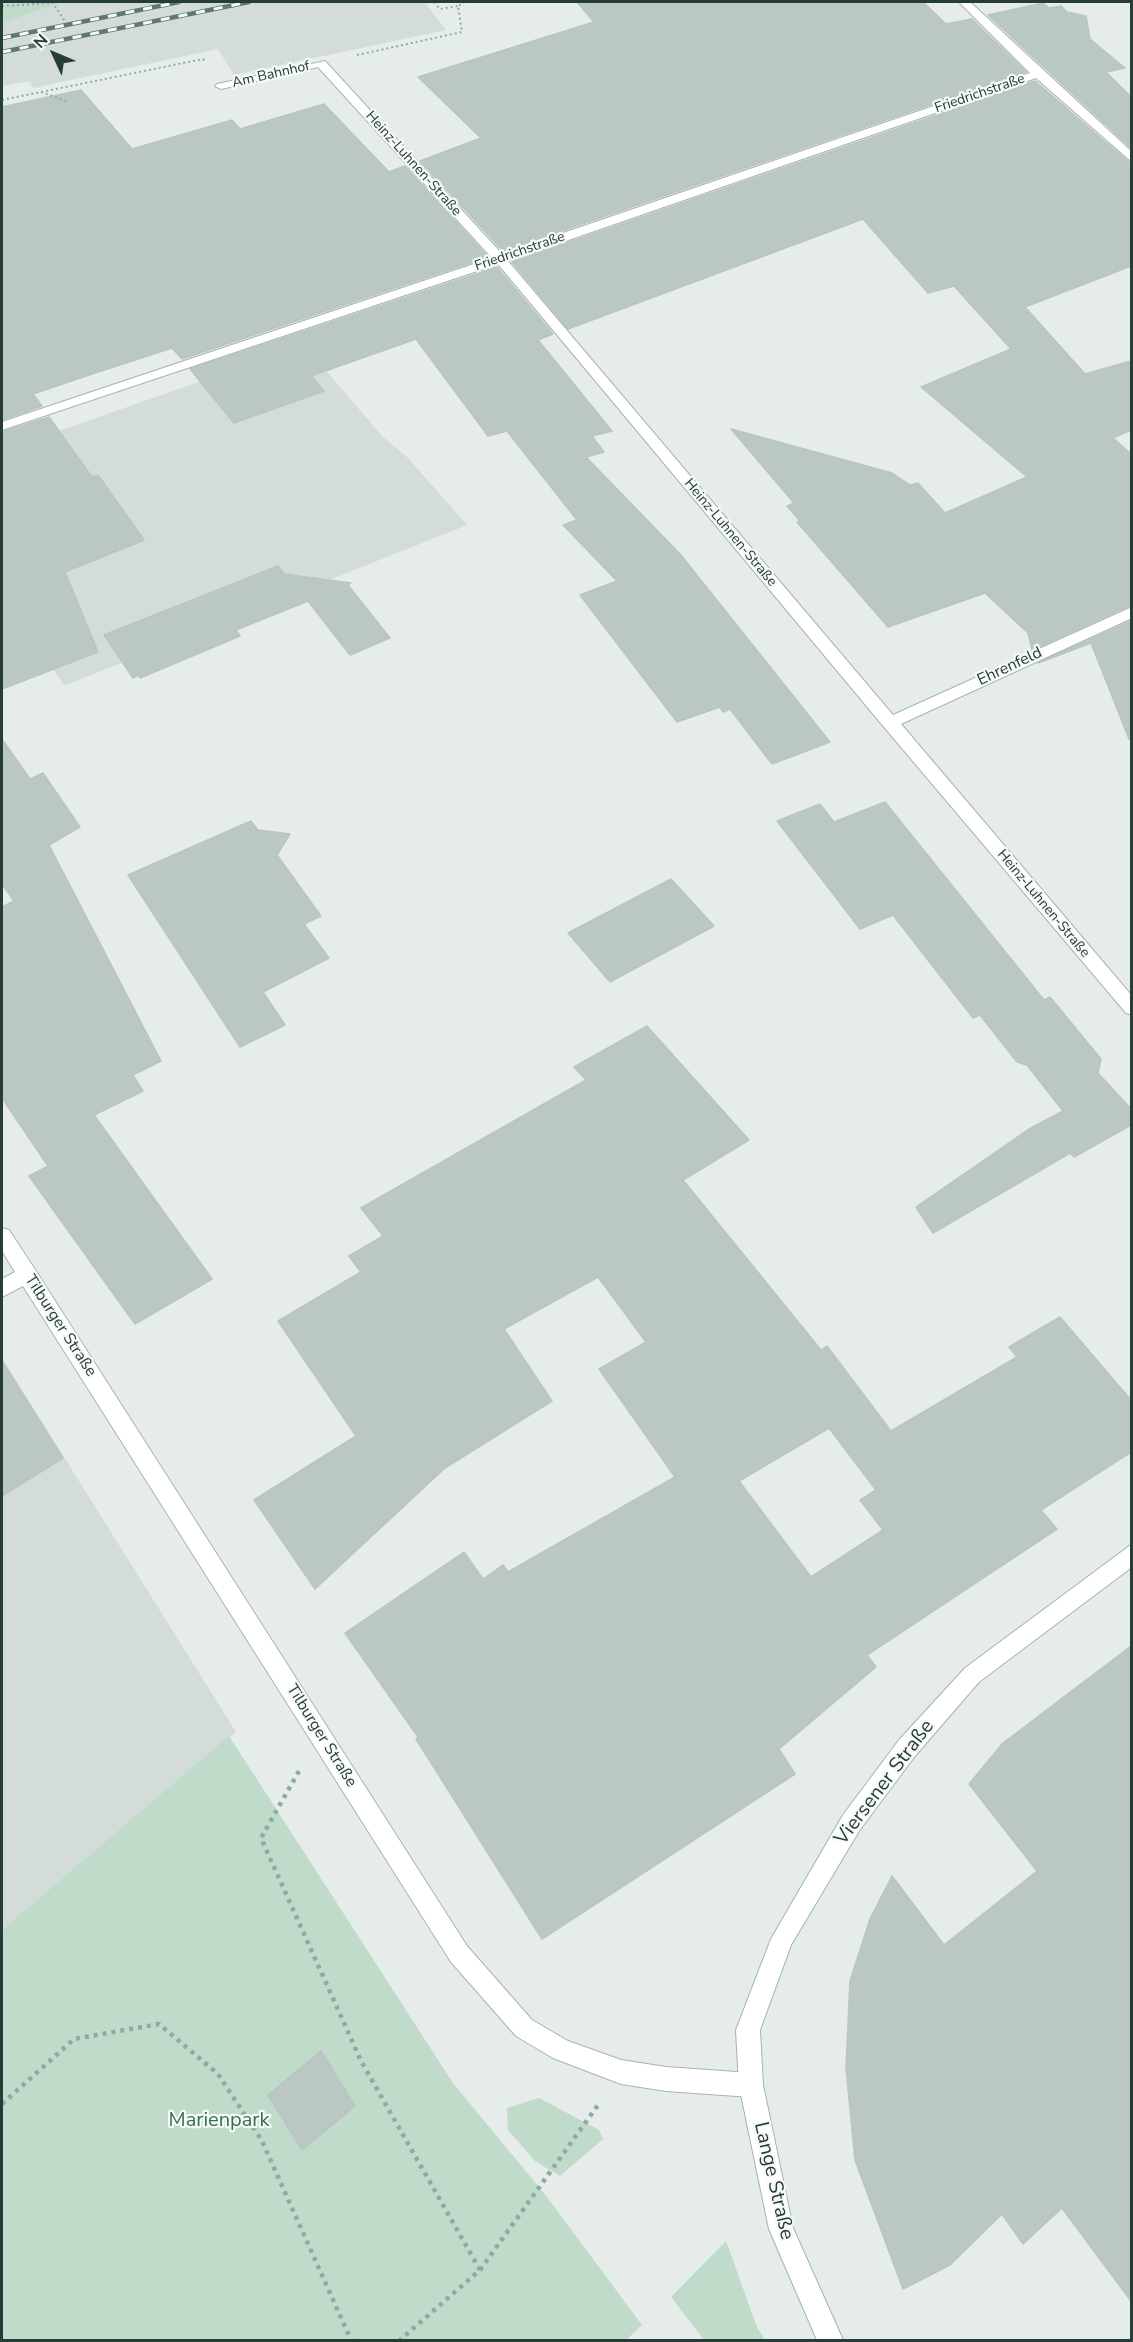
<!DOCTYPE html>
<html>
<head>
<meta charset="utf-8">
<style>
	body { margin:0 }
	#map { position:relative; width:1133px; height:2342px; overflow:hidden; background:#e5ecea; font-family:"Nunito Sans",sans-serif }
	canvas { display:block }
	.frame { position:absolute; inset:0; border:3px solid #263c39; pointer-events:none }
	.north { position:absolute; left:24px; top:24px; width:60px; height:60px; -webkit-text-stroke:4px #f5f9f8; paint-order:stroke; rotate:314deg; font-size:16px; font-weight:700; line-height:24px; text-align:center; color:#263c39 }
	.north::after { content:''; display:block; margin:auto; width:21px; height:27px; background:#263c39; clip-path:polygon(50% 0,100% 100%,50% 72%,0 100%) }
</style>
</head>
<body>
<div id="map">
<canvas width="1133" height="2342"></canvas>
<div class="frame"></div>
<div class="north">N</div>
</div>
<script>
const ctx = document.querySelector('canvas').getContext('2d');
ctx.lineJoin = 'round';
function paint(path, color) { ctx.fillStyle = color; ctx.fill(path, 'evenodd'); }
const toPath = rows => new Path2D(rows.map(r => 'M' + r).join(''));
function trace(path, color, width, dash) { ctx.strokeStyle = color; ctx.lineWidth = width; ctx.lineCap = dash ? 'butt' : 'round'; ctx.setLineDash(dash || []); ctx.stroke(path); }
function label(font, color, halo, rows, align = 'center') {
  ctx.font = font + ' "Nunito Sans",sans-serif'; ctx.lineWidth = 4.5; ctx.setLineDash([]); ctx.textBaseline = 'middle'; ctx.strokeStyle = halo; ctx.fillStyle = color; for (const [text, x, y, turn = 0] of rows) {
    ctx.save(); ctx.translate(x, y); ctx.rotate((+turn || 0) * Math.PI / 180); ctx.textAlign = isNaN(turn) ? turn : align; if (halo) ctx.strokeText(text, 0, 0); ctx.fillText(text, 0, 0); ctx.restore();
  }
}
const built = toPath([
	[64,2,435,2,426,4,446,30,234,75,218,49,33,88,30,81,2,86,2,23],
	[304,345,382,436,407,457,467,525,64,686,27,626,2,635,2,451],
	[2,1358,236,1732,2,1930]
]);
const green = toPath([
	[2,2,64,2,2,23],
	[229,1736,453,2083,547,2197,642,2325,626,2340,2,2340,2,1930],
	[539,2098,599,2130,603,2139,560,2176,535,2161,508,2130,507,2108],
	[726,2241,757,2327,765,2340,704,2340,671,2297]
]);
const building = toPath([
	[577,2,923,2,946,24,972,19,1026,72,503,251,420,161,481,138,418,77,594,22,577,2],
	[1043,3,1049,8,1061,6,1067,12,1086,16,1090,39,1125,68,1106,72,1131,97,1131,148,988,15,1043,3],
	[1035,81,1131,164,1131,266,1025,307,1085,374,1131,361,1131,430,1113,438,1131,454,1131,605,1032,650,1028,633,985,593,888,627,797,522,800,521,787,506,794,503,731,429,892,473,910,485,918,483,945,513,1027,477,921,387,1011,349,954,286,928,293,863,219,568,329,512,262,1035,81],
	[81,90,132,149,232,120,240,129,324,104,389,172,405,166,488,257,182,359,172,348,95,373,33,394,42,406,2,420,2,107,81,90],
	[497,267,553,334,538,340,612,431,592,436,604,452,586,457,680,554,830,742,772,764,730,709,723,712,720,707,677,722,580,595,617,581,563,525,577,520,507,431,488,436,416,339,311,376,324,391,234,423,190,369,497,267],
	[49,417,92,477,98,475,144,540,65,572,98,652,2,689,2,432,49,417],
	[278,566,284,574,351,583,348,585,390,638,350,655,308,601,236,630,240,636,140,678,139,675,133,678,104,635,278,566],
	[1131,621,1131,739,1129,739,1091,643,1038,663,1131,621],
	[2,739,30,779,43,773,80,827,49,845,161,1061,133,1075,143,1091,94,1115,212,1279,135,1324,29,1176,48,1166,2,1098,2,907,14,901,2,884,2,739],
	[885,802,1044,1000,1050,997,1101,1059,1098,1073,1131,1109,1131,1125,1074,1157,1070,1153,933,1233,916,1207,1029,1129,1063,1111,1027,1065,1017,1062,980,1015,973,1018,893,915,860,929,777,821,820,804,834,822,885,802],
	[251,821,258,830,290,834,277,855,321,916,304,924,329,958,263,992,285,1025,240,1047,128,875,251,821],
	[671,879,714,926,610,982,568,933,671,879],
	[647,1026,749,1140,683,1180,821,1350,827,1346,891,1431,1017,1357,1009,1347,1060,1317,1131,1400,1131,1452,1041,1510,1057,1529,867,1655,876,1667,779,1749,795,1774,542,1939,416,1739,418,1737,345,1633,464,1552,483,1579,503,1565,508,1572,675,1477,599,1369,646,1342,598,1277,504,1329,552,1401,445,1468,315,1589,254,1500,356,1436,278,1321,361,1272,349,1256,383,1236,361,1208,586,1080,574,1067,647,1026],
	[829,1428,876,1490,860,1500,883,1530,811,1577,739,1481,829,1428],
	[2,1361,63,1458,2,1496,2,1361],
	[1131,1646,1131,2301,1062,2208,1023,2244,1002,2214,950,2265,903,2289,855,2160,846,2068,850,1981,870,1919,892,1876,944,1945,1037,1871,969,1784,1003,1743,1131,1646],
	[321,2051,355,2106,302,2150,268,2095,321,2051]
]);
const pathFar1 = toPath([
	[52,2,65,21],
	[434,2,440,9,458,6],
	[2,6,52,3],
	[357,55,462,32,458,6,465,2],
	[41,92,69,102],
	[2,100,203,59,205,62]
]);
const path = toPath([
	[299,1771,261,1838,361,2061,480,2270,400,2340],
	[2,2104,74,2039,159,2024,218,2074,262,2141,351,2340],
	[480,2270,598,2105]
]);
const street = toPath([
	[959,2,970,2,1132,152,1132,162,1036,78,508,261,893,715,1132,607,1132,618,901,724,1132,996,1132,1015,1126,1013,884,727,498,264,2,430,2,422,492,258,318,67,221,89,215,86,217,84,325,61,502,254,1030,73,959,2],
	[2,1228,9,1230,34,1268,467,1946,532,2020,568,2041,621,2060,666,2067,751,2073,759,2077,763,2085,759,2093,751,2097,666,2091,621,2084,553,2058,516,2036,451,1962,23,1286,2,1297,2,1279,15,1272,2,1251,2,1228]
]);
const secondary = toPath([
	[1132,1544,1132,1567,979,1682,915,1756,859,1831,791,1945,760,2030,763,2085,793,2228,843,2340,817,2340,769,2229,739,2085,736,2030,771,1939,843,1815,899,1740,965,1668,1132,1544]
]);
const rail = toPath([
	[2,38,179,2],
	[2,52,249,2]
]);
const farStreetnames = [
	["Am Bahnhof",271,75,-13],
	["Friedrichstraße",980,94,-19],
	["Heinz-Luhnen-Straße",413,164,48],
	["Friedrichstraße",520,252,-19],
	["Heinz-Luhnen-Straße",730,533,50],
	["Heinz-Luhnen-Straße",1043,904,50]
];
const streetNames = [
	["Ehrenfeld",1010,667,-25],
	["Tilburger Straße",60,1326,57],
	["Tilburger Straße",321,1736,58]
];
const nearStreetnames = [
	["Viersener Straße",885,1783,-53],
	["Lange Straße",773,2181,77]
];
const nearParknames = [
	["Marienpark",219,2121]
];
paint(built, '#d3dcd9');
paint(green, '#c1dbcb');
paint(building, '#bbc7c3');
trace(building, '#b8c5c1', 1.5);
trace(street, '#a8b4b1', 2);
trace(secondary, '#a2b4af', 2);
trace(pathFar1, '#89aca5', 2, [2, 3]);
trace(path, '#89aca5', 4.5, [4, 5]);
paint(street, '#fff');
paint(secondary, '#fff');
trace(rail, '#617774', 4.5);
trace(rail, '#f5f9f8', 3, [9]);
label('14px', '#263c39', '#f5f9f8', farStreetnames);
label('16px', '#263c39', '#f5f9f8', streetNames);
label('20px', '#263c39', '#f5f9f8', nearStreetnames);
label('20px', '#356e52', '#f5f9f8', nearParknames);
</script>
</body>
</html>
